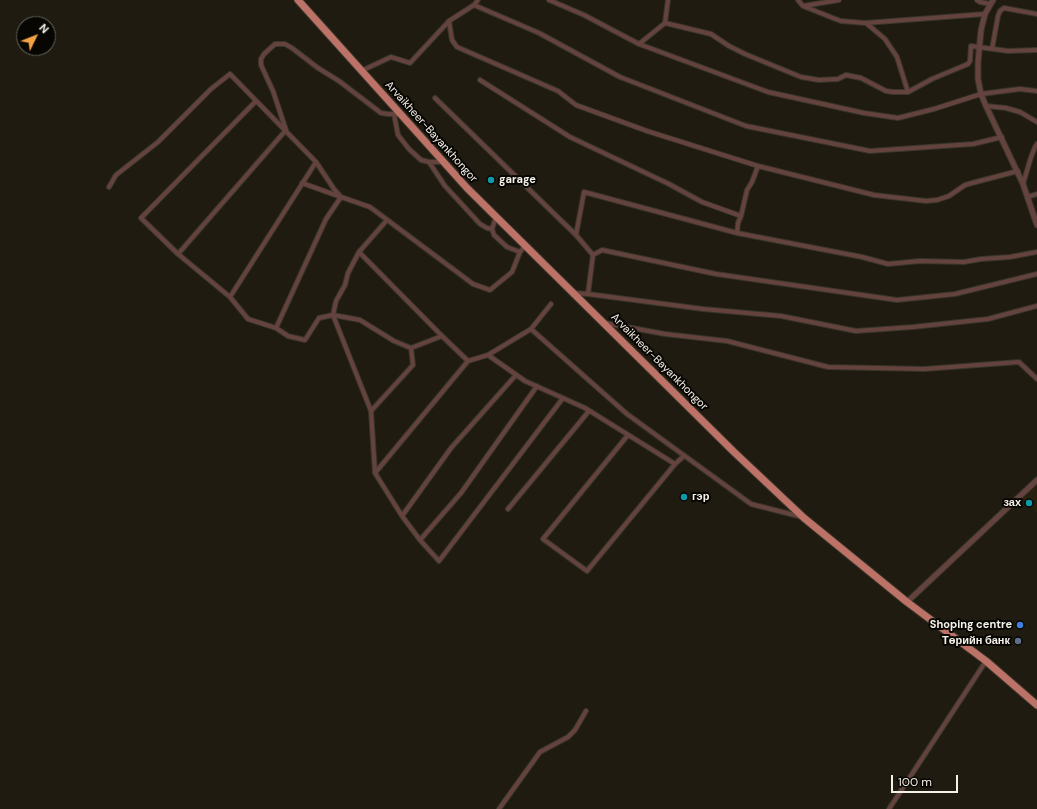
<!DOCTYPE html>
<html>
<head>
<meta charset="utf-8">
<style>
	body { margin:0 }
	#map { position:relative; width:1037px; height:809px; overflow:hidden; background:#201b10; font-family:"DM Sans",sans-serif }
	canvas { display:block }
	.north { position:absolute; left:16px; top:16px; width:40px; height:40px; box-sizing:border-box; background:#080603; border:1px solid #66645f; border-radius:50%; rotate:47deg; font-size:11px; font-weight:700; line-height:16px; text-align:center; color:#f4f1e9 }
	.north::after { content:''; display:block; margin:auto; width:14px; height:18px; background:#f4a344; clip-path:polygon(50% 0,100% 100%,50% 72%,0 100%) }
	.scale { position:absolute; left:891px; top:775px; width:67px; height:18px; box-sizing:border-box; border:2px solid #f4f1e9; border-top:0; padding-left:5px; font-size:12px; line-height:14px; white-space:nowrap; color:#f4f1e9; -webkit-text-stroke:3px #080603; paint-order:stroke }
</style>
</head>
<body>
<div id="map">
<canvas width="1037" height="809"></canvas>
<div class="north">N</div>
<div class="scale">100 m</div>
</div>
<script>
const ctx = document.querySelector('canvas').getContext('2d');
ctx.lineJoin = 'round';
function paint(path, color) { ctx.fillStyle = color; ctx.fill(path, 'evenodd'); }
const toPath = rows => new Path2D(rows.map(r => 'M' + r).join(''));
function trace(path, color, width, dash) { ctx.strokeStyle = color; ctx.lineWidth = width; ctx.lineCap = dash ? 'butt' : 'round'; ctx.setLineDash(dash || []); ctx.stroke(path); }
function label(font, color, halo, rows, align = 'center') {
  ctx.font = font + ' "DM Sans",sans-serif'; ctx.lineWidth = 4; ctx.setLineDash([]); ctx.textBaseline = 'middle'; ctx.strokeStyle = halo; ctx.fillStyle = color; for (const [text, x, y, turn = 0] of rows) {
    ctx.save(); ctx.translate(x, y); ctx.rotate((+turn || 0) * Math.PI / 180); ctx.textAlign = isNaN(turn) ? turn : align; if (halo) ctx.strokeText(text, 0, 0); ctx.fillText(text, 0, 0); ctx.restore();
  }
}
const built = toPath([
	[1037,484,1037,513,1021,499]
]);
const minor = toPath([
	[549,0,584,15,639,44,768,92,864,113,898,118,934,109,981,94,1020,89,1037,91],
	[798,0,803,6,833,18,841,21,865,23,985,14],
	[977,0,980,2,990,4],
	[474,5,539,33,620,77,746,126,870,151,973,144,1002,137],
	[803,6,839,0],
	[449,21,452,40,457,47,558,91,576,105,647,131,758,166,874,195,926,201,937,200,949,196,965,185,972,183,1018,171],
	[665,23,711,34,729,46,745,54,801,77,819,80,838,79,846,75,861,78,886,91,893,92,908,92,932,79,968,64,970,61,971,46,1008,51,1037,50],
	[866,23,885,39,897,57,908,92],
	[639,44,665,23,668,0],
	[992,49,998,16,1000,11,1004,8,1037,14],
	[361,71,391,57,410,63,449,21,474,5,478,0],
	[480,80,570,137,669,184,702,202,741,216],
	[435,98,576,235,593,255,588,294],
	[256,101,141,218,178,254,230,297,248,319,276,328,288,336,305,340,319,318,333,315,360,320,394,341,411,348,442,336],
	[986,106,1006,108,1020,112,1037,122],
	[394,114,398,135,409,149,421,160,429,162,443,162],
	[429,162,445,186,480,224,487,228,492,229],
	[1023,184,1031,157,1035,147,1037,144],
	[109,187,116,175,158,142,211,89,230,74,316,162,334,189,341,197,370,207,473,284,490,290,512,272,520,252],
	[1027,197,1037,194],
	[496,217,492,229,494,235,507,247,520,252,525,246],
	[387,220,359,252,348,273,345,285,336,301,333,315,371,411,375,473,402,516,420,540,439,561,563,398],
	[737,233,738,223,741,216,747,190,752,182,758,166],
	[576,235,584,192,737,233,862,257,888,264,920,261,964,262,981,259,1010,257,1037,252],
	[359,252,442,336,468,361,488,355,531,329,551,304],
	[178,254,286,130,273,91,261,65,261,59,264,54,275,44,285,44,292,48,318,68,339,81,381,113,388,114,400,114],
	[593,255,602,250,716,274,897,300,955,294,1037,274],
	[574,293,588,294,703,309,781,316,856,331,913,327,988,319,1037,306],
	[230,297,316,162],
	[605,323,665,334,727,341,828,367,924,369,1019,362,1037,379],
	[276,328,326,219,341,197,302,183],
	[531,329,627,414,751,504,802,517],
	[488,355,525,381,585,408,675,464],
	[371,411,413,365,411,348],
	[628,435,543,539,587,571,675,464,684,456],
	[375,473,468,361],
	[508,509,589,411],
	[402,516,451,448,516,375],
	[420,540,461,493,537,386],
	[499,809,540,752,568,737,575,730,586,711],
	[889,809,986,661]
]);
const tertiary = toPath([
	[993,0,985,14,981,30,978,63,978,79,981,94,986,106,1023,184,1037,225],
	[907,602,1037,480]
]);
const trunk = toPath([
	[298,0,467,188,734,452,804,518,907,602,986,661,1037,705]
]);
const markers = [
	[491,180,4,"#0f9aa8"],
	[684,497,4,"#0f9aa8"],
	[1029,503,4,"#0f9aa8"],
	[1020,625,4,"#3f7fe0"],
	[1018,641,4,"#5c6f8a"]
];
const streetNames = [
	["Arvaikheer-Bayankhongor",431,132,48],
	["Arvaikheer-Bayankhongor",659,362,45]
];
const poiNames = [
	["garage",499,180,"left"],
	["гэр",692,497,"left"],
	["зах",1021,503],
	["Shoping centre",1012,625],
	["Төрийн банк",1010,641]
];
paint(built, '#27200e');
trace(minor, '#39352a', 6);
trace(tertiary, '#39352a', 7);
trace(trunk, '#39352a', 9);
trace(minor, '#64433e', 4);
trace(tertiary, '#64433e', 5);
trace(trunk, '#bc7266', 7);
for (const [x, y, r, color] of markers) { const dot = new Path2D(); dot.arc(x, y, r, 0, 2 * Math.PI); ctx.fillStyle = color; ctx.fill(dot); trace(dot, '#080603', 1.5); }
label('11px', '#f4f1e9', '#080603', streetNames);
label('bold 11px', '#f4f1e9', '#080603', poiNames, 'right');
</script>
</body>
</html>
